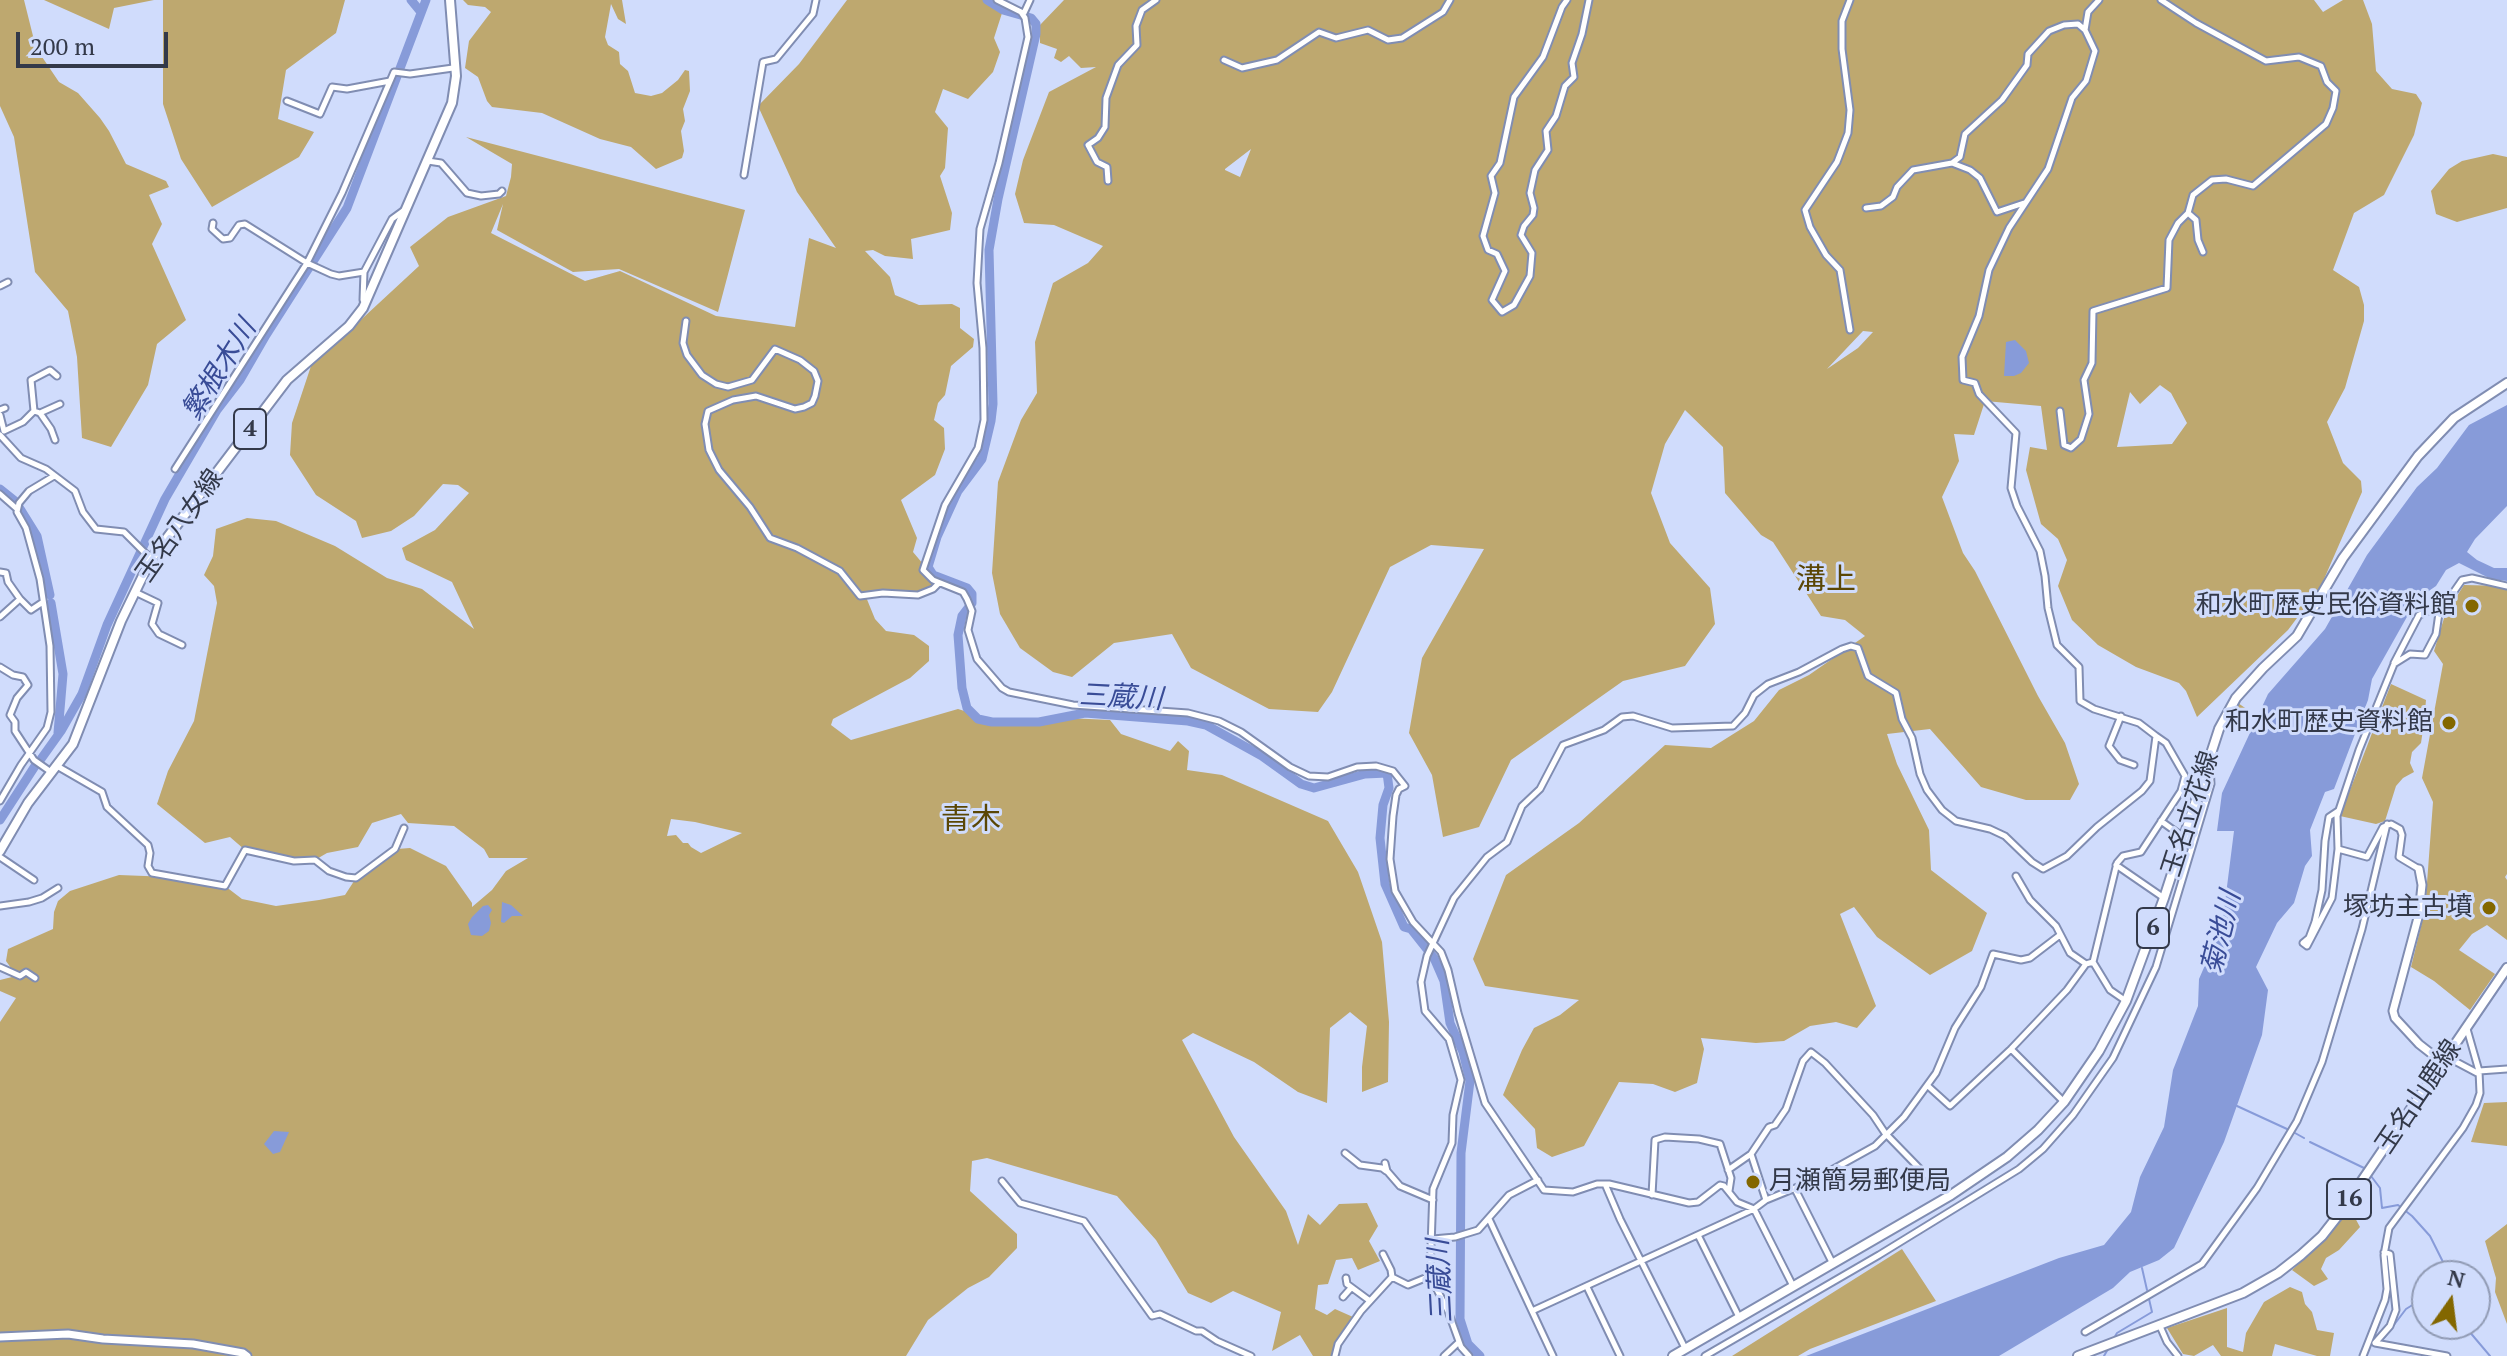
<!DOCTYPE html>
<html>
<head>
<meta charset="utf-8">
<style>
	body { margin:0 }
	#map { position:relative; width:2507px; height:1356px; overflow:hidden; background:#d0dcfc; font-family:"PT Serif",serif }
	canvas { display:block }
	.north { position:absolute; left:2411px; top:1260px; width:80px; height:80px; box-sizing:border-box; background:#d0dcfc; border:2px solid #919bb4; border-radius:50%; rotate:14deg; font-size:22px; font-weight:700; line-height:32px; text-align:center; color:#333949 }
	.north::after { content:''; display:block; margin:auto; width:28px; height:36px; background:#836700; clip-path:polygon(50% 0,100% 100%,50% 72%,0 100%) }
	.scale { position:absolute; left:16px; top:32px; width:152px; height:36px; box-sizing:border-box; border:4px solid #333949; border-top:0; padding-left:10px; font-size:24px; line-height:28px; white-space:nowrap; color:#333949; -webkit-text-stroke:6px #d0dcfc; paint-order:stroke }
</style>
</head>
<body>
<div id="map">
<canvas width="2507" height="1356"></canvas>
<div class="north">N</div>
<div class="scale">200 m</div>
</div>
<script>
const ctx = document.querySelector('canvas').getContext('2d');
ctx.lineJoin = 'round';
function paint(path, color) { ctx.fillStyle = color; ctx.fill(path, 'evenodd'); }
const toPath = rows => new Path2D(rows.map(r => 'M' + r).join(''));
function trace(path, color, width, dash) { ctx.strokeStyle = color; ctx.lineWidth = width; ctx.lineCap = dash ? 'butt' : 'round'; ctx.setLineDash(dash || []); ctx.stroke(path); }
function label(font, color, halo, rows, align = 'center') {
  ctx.font = font + ' "PT Serif","Noto Sans JP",serif'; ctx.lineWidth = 6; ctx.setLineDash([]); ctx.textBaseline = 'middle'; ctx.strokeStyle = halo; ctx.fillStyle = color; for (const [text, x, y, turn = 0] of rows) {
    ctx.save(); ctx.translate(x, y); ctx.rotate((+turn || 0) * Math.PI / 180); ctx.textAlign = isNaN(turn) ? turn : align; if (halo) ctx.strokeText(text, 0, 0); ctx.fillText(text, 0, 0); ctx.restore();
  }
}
const green = toPath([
	[0,0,24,0,36,48,59,82,78,93,100,118,109,131,126,164,166,181,169,187,149,195,162,224,152,244,186,320,157,344,148,385,111,447,82,438,77,357,68,311,35,272,14,137,0,106],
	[44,0,154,0,114,8,109,29],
	[163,0,345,0,336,33,286,70,278,119,314,132,299,157,212,207,181,159,163,104],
	[463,0,622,0,626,24,618,19,611,4,605,37,608,45,619,52,620,64,628,71,635,93,651,96,662,93,678,80,685,70,689,71,690,91,683,109,685,121,681,131,684,151,682,158,656,169,631,147,600,139,542,113,492,107,487,101,478,77,465,68,469,41,491,12,485,7,468,5],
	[847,0,987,0,1003,10,994,38,1000,52,993,72,968,99,943,89,935,112,948,128,945,168,940,176,952,213,950,230,911,239,913,259,885,256,873,250,865,251,890,277,895,295,919,305,952,304,960,308,960,328,974,339,973,347,951,366,945,395,938,403,934,420,944,428,945,449,935,475,901,500,917,538,913,552,939,583,925,594,866,597,875,619,886,631,914,635,929,646,929,661,910,678,833,719,831,725,851,740,958,709,971,713,978,719,1016,725,1067,718,1110,720,1121,734,1170,751,1178,741,1189,751,1187,770,1222,775,1328,821,1358,872,1382,942,1389,1022,1388,1082,1362,1092,1362,1067,1367,1026,1350,1012,1330,1028,1327,1103,1298,1092,1254,1062,1193,1033,1182,1040,1234,1137,1286,1211,1298,1245,1308,1214,1320,1225,1339,1204,1367,1203,1378,1226,1369,1241,1380,1261,1358,1270,1352,1258,1336,1260,1328,1284,1318,1285,1315,1309,1327,1315,1335,1309,1353,1317,1334,1344,1333,1356,1313,1356,1300,1335,1272,1351,1281,1312,1233,1291,1211,1303,1188,1293,1156,1240,1117,1196,987,1158,972,1161,970,1191,1017,1234,1017,1248,989,1277,968,1288,928,1320,906,1356,0,1356,0,1022,16,998,0,991,0,980,12,977,11,968,6,961,8,949,53,929,54,912,58,901,70,891,119,875,171,877,225,886,242,899,276,906,319,900,345,895,356,878,397,849,410,848,446,866,472,903,472,907,492,890,506,871,528,858,489,858,484,849,454,826,408,823,401,814,372,823,358,847,327,853,315,860,294,861,245,850,230,837,205,843,157,804,168,771,194,721,217,603,214,586,204,575,213,556,216,529,247,518,276,521,335,546,387,578,422,589,474,629,452,582,406,560,402,548,435,530,469,493,458,485,443,484,414,516,391,531,362,538,356,521,316,495,290,455,292,423,311,366,419,266,410,247,448,217,506,196,511,177,512,164,466,137,745,210,718,312,619,269,573,272,497,230,503,204,491,233,585,281,620,271,716,316,795,327,809,238,836,248,797,192,758,106,799,64],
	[671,819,695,822,742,833,701,853,691,847,688,843,683,843,676,835,667,836],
	[1064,0,2314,0,2323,12,2343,0,2363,0,2372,24,2376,71,2392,89,2416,94,2422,103,2414,135,2384,195,2354,213,2333,270,2359,287,2364,305,2364,321,2345,388,2327,422,2343,463,2361,481,2362,492,2321,586,2288,630,2197,717,2186,691,2179,683,2136,667,2098,645,2072,620,2058,586,2067,560,2058,539,2041,524,2026,470,2030,447,2047,450,2041,406,1985,401,1974,435,1954,434,1959,461,1942,497,1963,553,1975,571,2038,696,2065,743,2079,784,2070,800,2026,800,1981,787,1930,729,1887,734,1897,764,1929,830,1931,870,1987,913,1972,951,1930,975,1877,937,1854,907,1840,914,1876,1006,1857,1028,1836,1022,1810,1026,1784,1041,1756,1043,1701,1038,1704,1049,1697,1083,1675,1092,1653,1084,1619,1082,1584,1146,1552,1157,1537,1148,1535,1129,1503,1095,1522,1050,1534,1028,1560,1015,1579,1000,1485,986,1473,959,1506,875,1579,823,1665,745,1711,748,1754,721,1779,690,1809,675,1865,636,1845,620,1821,616,1773,542,1761,535,1725,493,1723,447,1685,410,1665,444,1651,493,1670,543,1710,588,1715,624,1685,666,1623,681,1511,760,1479,827,1443,837,1432,775,1409,733,1422,658,1484,549,1431,545,1390,567,1332,692,1318,712,1269,709,1191,668,1172,634,1114,643,1072,677,1053,672,1020,648,1000,614,992,573,998,482,1021,420,1037,393,1035,342,1053,283,1088,263,1103,246,1054,225,1024,223,1015,194,1023,160,1049,92,1096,67,1081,68,1069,56,1061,62,1054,58,1057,49,1040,43,1040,25],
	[1251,149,1240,177,1225,170,1225,169],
	[1863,331,1873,332,1858,348,1827,369],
	[2160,385,2171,393,2187,423,2172,444,2117,447,2130,392,2140,404],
	[2493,154,2507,157,2507,208,2457,222,2436,214,2431,191,2449,169,2462,161],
	[2464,585,2507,586,2507,874,2505,877,2507,880,2507,940,2487,925,2472,934,2459,950,2495,974,2470,1010,2434,981,2411,967,2425,910,2433,802,2422,778,2443,664,2434,651,2445,615],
	[2391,684,2426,700,2424,723,2421,743,2412,752,2410,763,2414,772,2403,778,2396,786,2385,821,2376,824,2340,816],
	[2238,703,2248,710,2241,730,2226,724],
	[2507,1102,2507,1146,2471,1142,2484,1103],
	[2346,1212,2354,1216,2360,1227,2339,1250,2326,1258,2321,1269,2328,1279,2314,1286,2292,1270,2320,1244],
	[2507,1224,2507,1324,2495,1292,2496,1278,2485,1241],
	[1902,1249,1936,1301,1810,1349,1798,1356,1732,1356],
	[2290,1287,2302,1292,2305,1304,2312,1312,2317,1330,2334,1333,2330,1356,2317,1356,2275,1344,2272,1356,2221,1356,2213,1345,2194,1356,2183,1354,2167,1328,2227,1308,2227,1347,2243,1352,2246,1333,2264,1302]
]);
const water = toPath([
	[2015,340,2026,351,2029,363,2021,373,2014,376,2004,376,2006,342],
	[2507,405,2507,506,2475,539,2467,552,2477,560,2494,568,2507,568,2507,581,2491,579,2459,563,2446,570,2436,586,2417,599,2372,679,2368,700,2334,789,2325,792,2310,830,2312,856,2305,866,2294,903,2277,923,2256,967,2268,990,2262,1035,2224,1142,2174,1248,2159,1260,2130,1272,2113,1288,1999,1356,1806,1356,2059,1258,2104,1245,2131,1212,2140,1177,2164,1127,2173,1070,2198,1006,2199,979,2222,926,2234,831,2217,831,2222,793,2268,694,2325,629,2367,555,2417,487,2437,468,2469,425],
	[502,902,511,905,523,916,512,916,504,923,501,922],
	[488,905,492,910,489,915,491,923,489,931,482,936,471,935,468,924,472,917,483,906],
	[274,1131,289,1132,280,1152,273,1154,264,1144]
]);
const stream = toPath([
	[2237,1106,2287,1129],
	[2295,1133,2304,1138],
	[2310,1142,2364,1168],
	[2371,1176,2380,1188,2382,1208,2398,1205,2412,1216,2430,1236,2450,1276],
	[2142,1268,2147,1290],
	[2463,1324,2490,1356],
	[2384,1338,2406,1309,2427,1296],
	[2113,1340,2117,1333,2152,1312,2149,1299],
	[2104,1356,2108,1349]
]);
const river = toPath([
	[411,0,420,11],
	[987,0,1003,10,1031,18,1036,24,1036,34,998,199,989,250,993,404,991,421,982,459,958,491,937,537,928,567,933,575,967,588,972,594,972,603,962,616,958,635,962,688,967,708,978,719,992,722,1039,722,1085,713,1188,721,1206,725,1262,756,1301,784,1314,788,1365,774,1387,773,1389,788,1383,805,1380,838,1385,884,1404,927,1411,929,1434,958,1444,981,1450,1023,1463,1052,1470,1081,1461,1153,1460,1319,1468,1344,1480,1356],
	[0,489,15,501],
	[19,507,37,536,50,595],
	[51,603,63,674,58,733],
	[41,759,61,731,82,694,107,625,165,499,217,410,240,380,266,335,347,208,426,0],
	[0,820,35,766]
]);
const street = toPath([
	[997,0,1021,12,1025,18,1028,37,999,163,980,229,977,283,983,348,984,420,978,448,945,505,923,570,933,580,963,592,967,599,972,611,968,630,977,659,1002,688,1009,692,1073,705,1188,713,1219,721,1241,732,1290,767,1309,776,1328,777,1357,767,1376,766,1393,771,1405,786,1399,789,1396,795,1393,816,1390,859,1395,891,1413,922,1441,952,1448,970,1458,1013,1485,1103,1544,1190,1573,1192,1597,1184,1609,1184,1689,1203,1698,1202,1720,1185,1724,1186,1737,1202,1754,1209,1793,1286],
	[1567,0,1562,7,1543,57,1514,97,1500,163,1491,176,1495,193,1483,236,1488,250,1497,254,1505,271,1492,300,1502,312,1514,305,1530,276,1532,253,1521,235,1524,226,1533,215,1534,208,1530,193,1535,170,1548,150,1546,131,1556,116,1565,86,1574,77,1572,63,1582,34,1589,0],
	[1850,0,1842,21,1842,49,1850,110,1848,133,1837,162,1805,210,1810,227,1826,255,1840,270,1850,330],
	[2099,0,2088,12,2085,30,2095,51,2086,81,2072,98,2048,169,2009,228,1989,270,1979,316,1962,357,1963,380,1975,383,1979,394,2016,433,2011,488,2017,506,2040,551,2045,576,2048,608,2057,645,2079,667,2080,701,2094,709,2139,723,2156,736,2166,743,2185,776,2181,791,2141,852,2123,856,2117,863,2093,962,2110,990,2126,1001],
	[1024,13,1030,0],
	[1224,60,1242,68,1277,60,1319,32,1336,38,1368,30,1388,40,1402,38,1443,12,1450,0],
	[287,101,320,114,332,87,347,89,390,81],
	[428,161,441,163,467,193,481,196,499,194,502,191],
	[744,175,763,62,776,59,813,14,816,0],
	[1108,181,1107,167,1097,162,1088,145,1098,138,1105,127,1106,98,1118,65,1137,45,1136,26,1142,10,1156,0],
	[2024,203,1997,212,1980,178,1970,170,1952,163,1960,157,1965,134,2002,100,2027,65,2028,54,2049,31,2064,25,2078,24,2085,30],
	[1866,208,1881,206,1893,197,1897,187,1913,170,1952,163],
	[2188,213,2196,220,2198,240,2203,252],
	[213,223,212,229,223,239,230,238,239,225,245,224,307,263,331,274,339,276,364,272,363,300],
	[364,272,392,219,403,211],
	[0,286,8,282],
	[686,321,683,343,687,355,702,375,716,384,728,387,752,380,775,349,800,360,814,371,818,381,815,396,812,403,804,407,795,409,756,396,733,400,708,411,705,424,709,450,719,470,750,507,770,538,797,548,840,571,860,596,883,593,918,595,933,589,939,583],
	[0,410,5,408],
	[34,411,40,413,51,429,55,440],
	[2060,411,2064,445,2071,448,2081,439,2089,414,2084,380,2092,363,2093,311,2167,288,2169,240,2178,223,2188,213,2193,195,2212,180,2226,179,2253,186,2326,124,2333,108,2336,91,2327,82,2321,66,2299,57,2266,61,2196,23,2161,0],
	[40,413,60,404],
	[0,415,4,431],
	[4,431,23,422,34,411,31,380,50,370,57,376],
	[0,435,21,458,46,469,75,491,83,512,96,529,124,532,151,559],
	[175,469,307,263,342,193,394,72,410,74,453,68],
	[0,494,17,509],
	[0,572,6,573,8,582,20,599],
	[135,592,158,603,152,624,159,634,182,645],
	[0,617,20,599,31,610,43,602],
	[2394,663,2419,615,2444,605],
	[0,667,13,675,23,677,28,685,17,698,10,715,15,722,15,731,34,760,51,772],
	[2121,716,2109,746,2120,760,2134,765],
	[57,766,102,792,107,807,148,845,150,853,148,866,152,873,225,886,245,850,294,861,315,860,329,871,346,877,356,878,395,849,404,828],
	[0,801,21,765,47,728,51,712,50,646,40,579,26,528,17,512,19,503,29,491,54,476],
	[2161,821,2183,837],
	[2338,849,2332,898,2307,946,2303,943,2309,938,2315,922,2322,890,2325,841,2329,817,2338,811],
	[0,857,34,880],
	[2116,865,2164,898],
	[2419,869,2399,857,2402,835,2400,829,2391,824,2383,827,2367,857,2338,849,2337,816,2359,750,2394,664,2410,654,2425,655,2436,634,2439,613,2462,580,2472,578,2507,586],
	[2016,876,2030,900,2056,926,2070,953,2086,964],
	[0,906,29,902,42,898,58,888],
	[0,967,20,976,26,972,35,978],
	[2011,1049,2064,1102],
	[2447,1057,2479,1074],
	[2479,1071,2507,1069],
	[1928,1086,1950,1106,2011,1049,2067,990,2086,964,2093,962],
	[1345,1153,1360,1165,1382,1168,1386,1171],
	[1751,1154,1766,1200],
	[1385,1163,1387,1171,1400,1186,1433,1200],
	[1728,1170,1751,1154,1769,1127,1775,1125,1786,1109,1803,1061,1811,1052,1825,1063,1873,1115,1885,1133,1920,1169,1951,1195],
	[1002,1181,1020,1203,1084,1221,1152,1316,1160,1314,1196,1331,1202,1331,1217,1341,1251,1356],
	[1605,1184,1620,1219,1685,1348],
	[1795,1189,1833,1264],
	[1652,1195,1655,1140,1665,1137,1699,1139,1720,1144,1731,1178,1729,1191],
	[1489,1219,1553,1356],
	[1698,1235,1739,1317],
	[1433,1239,1455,1237,1478,1230,1509,1195,1538,1180],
	[1383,1254,1391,1270,1392,1277],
	[1346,1278,1347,1284,1370,1301],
	[1587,1287,1620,1356],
	[1343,1297,1351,1288],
	[1532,1311,1754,1209,1766,1200,1810,1182,1875,1146,1904,1117,1936,1073,1955,1028,1981,987,1993,954,2021,960,2030,958,2060,935],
	[2159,1324,2167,1342,2178,1356],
	[2085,1332,2202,1264,2257,1188,2297,1121,2322,1062,2362,929,2387,824],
	[2375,1343,2390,1326,2396,1310,2390,1254,2384,1252],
	[2375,1343,2447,1356],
	[1335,1356,1338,1344,1361,1311,1392,1277,1408,1285,1430,1276],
	[1444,1356,1459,1342],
	[1469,1356,1461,1347,1448,1311,1430,1276,1433,1189,1452,1143,1453,1115,1461,1080,1449,1039,1425,1011,1421,982,1427,956,1454,898,1487,857,1507,842,1522,806,1540,789,1563,745,1604,730,1622,717,1633,716,1672,728,1733,726,1745,713,1754,695,1768,684,1799,672,1842,649,1851,646,1858,648,1868,676,1896,693,1902,719,1912,738,1920,774,1927,790,1942,810,1956,821,1990,829,2005,836,2032,862,2043,869,2067,856,2097,827,2142,791,2150,781,2156,736],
	[1705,1356,1879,1255,2019,1169,2043,1149,2073,1115,2113,1058,2156,967,2211,784,2210,765],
	[2363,1356,2385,1300,2387,1289,2384,1255,2389,1228,2463,1128,2476,1105,2480,1093,2479,1071,2467,1029]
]);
const secondary = toPath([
	[2419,869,2422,885,2419,914,2393,1011,2395,1018,2419,1044,2442,1062],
	[0,1337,68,1334,103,1339,193,1344,243,1353,247,1356]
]);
const primary = toPath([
	[0,851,28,803,73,744,121,621,151,559,287,380,349,326,363,308,452,103,456,76,450,0],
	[1673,1356,1951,1195,2007,1157,2038,1130,2064,1102,2099,1051,2126,1001,2164,898,2219,729,2236,698,2263,668,2297,636,2343,558,2418,456,2454,418,2507,383],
	[2078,1356,2243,1293,2278,1273,2301,1255,2322,1236,2340,1213,2507,968]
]);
const markers = [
	[2472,606,8,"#836700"],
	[2449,723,8,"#836700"],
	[2489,908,8,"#836700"],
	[1753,1182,8,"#836700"]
];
const shields = [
	[250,429,32],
	[2153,928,32],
	[2349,1199,44]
];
const shieldNames = [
	["4",250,429],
	["6",2153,928],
	["16",2349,1199]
];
const streetNames = [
	["玉名八女線",180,526,-55],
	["玉名立花線",2191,814,-72],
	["玉名山鹿線",2419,1097,-56]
];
const poiNames = [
	["和水町歴史民俗資料館",2456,606],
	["和水町歴史資料館",2433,723],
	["塚坊主古墳",2473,908],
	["月瀬簡易郵便局",1769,1182,"left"]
];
const waterNames = [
	["繁根木川",220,370,-58],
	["三蔵川",1121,698,3],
	["菊池川",2222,933,-76],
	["三蔵川",1441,1281,-93]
];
const quarterNames = [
	["溝上",1826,580],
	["青木",971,820]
];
paint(green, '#bea86f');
paint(water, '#879bd9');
trace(stream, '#879bd9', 2);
trace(river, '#879bd9', 9);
trace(street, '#808db2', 9);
trace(secondary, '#808db2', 11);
trace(primary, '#808db2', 12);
trace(street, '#fff', 5);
trace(secondary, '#fff', 7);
trace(primary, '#fff', 8);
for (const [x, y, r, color] of markers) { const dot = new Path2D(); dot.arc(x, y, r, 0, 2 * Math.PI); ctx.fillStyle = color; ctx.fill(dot); trace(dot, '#d0dcfc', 3); }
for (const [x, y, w] of shields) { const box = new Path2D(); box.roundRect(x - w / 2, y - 20, w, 40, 6); ctx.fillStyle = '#d0dcfc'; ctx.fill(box); trace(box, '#333949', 2); }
label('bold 24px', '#333949', null, shieldNames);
label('26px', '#333949', '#d0dcfc', streetNames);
label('26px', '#333949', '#d0dcfc', poiNames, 'right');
label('italic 28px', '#394c97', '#d0dcfc', waterNames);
label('30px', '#5a4605', '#d0dcfc', quarterNames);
</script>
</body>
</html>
